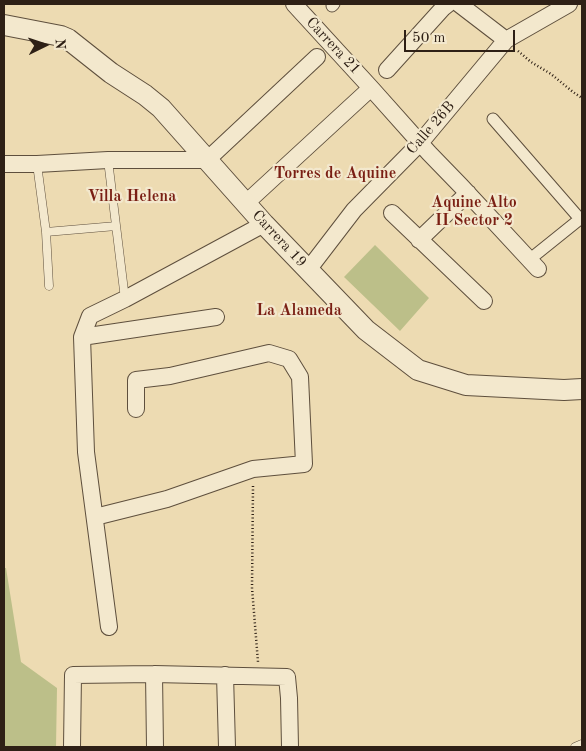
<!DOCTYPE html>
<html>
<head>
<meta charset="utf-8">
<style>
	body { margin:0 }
	#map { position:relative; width:586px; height:751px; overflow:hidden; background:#eddbb2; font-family:"Old Standard TT",serif }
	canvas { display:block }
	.frame { position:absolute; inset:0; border:5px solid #2e2016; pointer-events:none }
	.north { position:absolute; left:20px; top:20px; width:50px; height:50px; -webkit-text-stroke:4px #f3e8cd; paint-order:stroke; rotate:86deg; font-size:14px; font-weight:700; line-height:20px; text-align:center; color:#2e2016 }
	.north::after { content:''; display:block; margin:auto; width:18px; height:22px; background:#2e2016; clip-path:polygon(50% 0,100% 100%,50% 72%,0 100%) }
	.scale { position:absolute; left:404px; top:30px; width:111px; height:22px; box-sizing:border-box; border:2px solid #2e2016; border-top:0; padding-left:6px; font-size:15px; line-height:18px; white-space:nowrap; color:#2e2016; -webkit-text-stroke:4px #f3e8cd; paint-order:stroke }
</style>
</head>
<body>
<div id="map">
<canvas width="586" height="751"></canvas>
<div class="frame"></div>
<div class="north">N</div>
<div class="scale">50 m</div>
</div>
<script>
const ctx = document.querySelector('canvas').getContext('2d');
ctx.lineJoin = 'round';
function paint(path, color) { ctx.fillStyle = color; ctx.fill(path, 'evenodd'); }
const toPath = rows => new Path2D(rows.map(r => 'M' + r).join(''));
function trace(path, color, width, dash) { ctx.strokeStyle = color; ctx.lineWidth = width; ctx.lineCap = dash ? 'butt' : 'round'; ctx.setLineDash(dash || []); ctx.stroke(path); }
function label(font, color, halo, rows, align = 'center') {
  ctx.font = font + ' "Old Standard TT",serif'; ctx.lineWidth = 4.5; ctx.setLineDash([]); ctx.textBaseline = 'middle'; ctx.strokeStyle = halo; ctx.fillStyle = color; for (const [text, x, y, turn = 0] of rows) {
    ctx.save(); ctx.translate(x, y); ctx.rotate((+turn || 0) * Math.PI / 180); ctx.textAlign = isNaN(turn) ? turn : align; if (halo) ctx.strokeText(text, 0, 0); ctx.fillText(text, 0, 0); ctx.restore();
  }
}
const green = toPath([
	[375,245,429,298,400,331,344,277],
	[4,568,6,568,21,662,57,688,56,747,4,747]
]);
const path = toPath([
	[518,51,531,62,551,74,573,92,582,98],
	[253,486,252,588,258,662]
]);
const service = toPath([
	[108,160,125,299],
	[37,164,46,232,49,286],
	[46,232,116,226],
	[575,747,582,744]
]);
const pedestrian = toPath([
	[332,6,334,4],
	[493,119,580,219,529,260]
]);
const minor = toPath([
	[294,4,371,88,429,153,461,186,538,269],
	[459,4,506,40],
	[387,70,443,8,448,4],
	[4,164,37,164,108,160,207,160,317,57],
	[246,203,371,88],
	[392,213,484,301],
	[419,240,468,193],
	[308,270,354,210,420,143,506,40,569,4],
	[82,337,216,317],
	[95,517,167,499,253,469,304,464,300,377,289,359,269,353,170,376,136,380,136,409],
	[109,627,86,452,82,337,90,316,125,299,264,224],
	[154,674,155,747],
	[225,675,227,747],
	[72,747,73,675,154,674,287,677,289,698,290,747]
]);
const tertiary = toPath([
	[4,25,61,36,68,39,111,73,145,95,161,108,264,224,366,330,418,370,466,385,564,390,582,389]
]);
const streetNames = [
	["Carrera 21",333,46,47],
	["Calle 26B",431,128,-49],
	["Carrera 19",279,239,47]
];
const neighbourhoodNames = [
	["Torres de Aquine",335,174],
	["Villa Helena",132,197],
	["Aquine Alto",474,203],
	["II Sector 2",474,221],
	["La Alameda",299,311]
];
paint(green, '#bcbf89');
trace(service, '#5e4f3d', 9);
trace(pedestrian, '#5e4f3d', 13);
trace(minor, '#5e4f3d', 18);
trace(tertiary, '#5e4f3d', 22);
trace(path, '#2e2016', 2.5, [1, 2.5]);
trace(service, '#f3e8cd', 8);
trace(pedestrian, '#f3e8cd', 11);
trace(minor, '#f3e8cd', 16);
trace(tertiary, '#f3e8cd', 20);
label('15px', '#2e2016', '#f3e8cd', streetNames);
label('bold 16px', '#7a1f14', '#f3e8cd', neighbourhoodNames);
</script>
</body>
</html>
